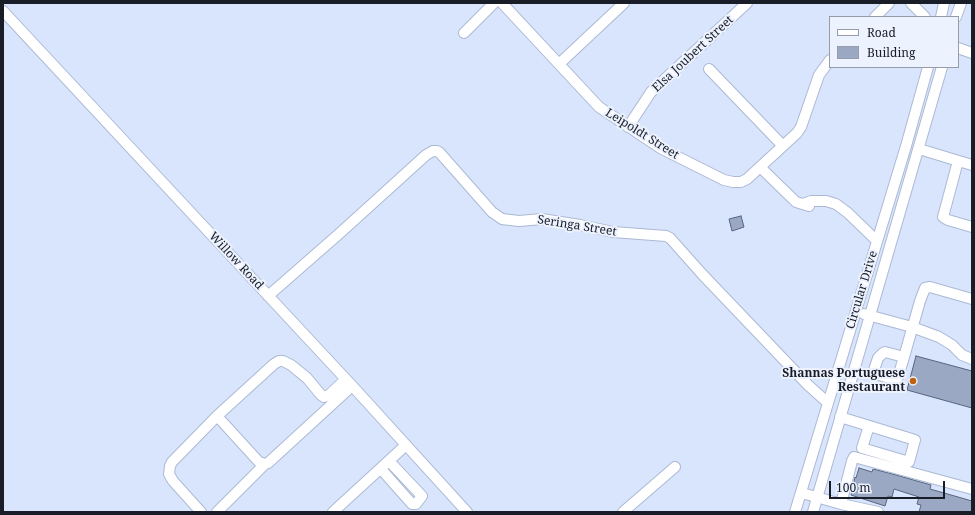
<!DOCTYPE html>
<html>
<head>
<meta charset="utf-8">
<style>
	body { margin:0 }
	#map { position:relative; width:975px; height:515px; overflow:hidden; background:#d9e5fd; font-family:"Noto Serif",serif }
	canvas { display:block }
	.frame { position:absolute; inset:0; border:4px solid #181d27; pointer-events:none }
	.legend { position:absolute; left:829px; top:16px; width:130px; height:52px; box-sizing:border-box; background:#ecf2fe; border:1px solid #979da8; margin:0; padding:5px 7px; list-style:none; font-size:12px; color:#181d27 }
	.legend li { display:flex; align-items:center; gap:8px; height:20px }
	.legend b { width:20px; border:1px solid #979da8 }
	.scale { position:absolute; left:829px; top:481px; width:116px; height:18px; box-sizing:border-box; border:2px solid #181d27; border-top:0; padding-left:5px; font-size:12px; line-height:14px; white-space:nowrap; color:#181d27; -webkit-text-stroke:3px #ecf2fe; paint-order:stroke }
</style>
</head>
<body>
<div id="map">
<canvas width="975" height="515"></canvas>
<div class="frame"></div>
<ul class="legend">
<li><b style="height:5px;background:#fff"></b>Road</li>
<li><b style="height:11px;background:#9aa8c4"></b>Building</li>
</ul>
<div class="scale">100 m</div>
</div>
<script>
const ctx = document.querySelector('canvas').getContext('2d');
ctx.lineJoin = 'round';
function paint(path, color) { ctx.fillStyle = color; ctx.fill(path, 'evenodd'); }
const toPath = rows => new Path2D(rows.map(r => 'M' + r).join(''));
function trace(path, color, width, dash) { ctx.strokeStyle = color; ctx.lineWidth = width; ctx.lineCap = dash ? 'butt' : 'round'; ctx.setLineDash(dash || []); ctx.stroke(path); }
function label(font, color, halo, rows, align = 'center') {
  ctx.font = font + ' "Noto Serif",serif'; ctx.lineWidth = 4; ctx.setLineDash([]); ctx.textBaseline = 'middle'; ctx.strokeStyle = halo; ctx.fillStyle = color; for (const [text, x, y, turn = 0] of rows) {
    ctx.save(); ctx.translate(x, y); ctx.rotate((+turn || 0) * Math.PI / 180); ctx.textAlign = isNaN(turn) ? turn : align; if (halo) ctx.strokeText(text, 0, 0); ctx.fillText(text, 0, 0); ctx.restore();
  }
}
const building = toPath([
	[741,216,744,227,732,231,729,219,741,216],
	[916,356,972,371,972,408,907,390,916,356],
	[859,468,872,472,873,469,896,475,931,485,930,489,972,501,972,512,919,512,921,505,917,504,919,497,894,489,892,497,888,496,885,506,851,495,855,477,856,478,859,468]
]);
const minor = toPath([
	[502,3,599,107,662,149,724,180,733,182,741,182,747,179,797,133,801,127,819,75,830,60],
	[911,3,925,17],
	[3,11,356,390,467,512],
	[875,17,889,3],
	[941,17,944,3],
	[956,17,961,3],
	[464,33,494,3],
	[958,48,972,53],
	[559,64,624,3],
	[709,69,783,146],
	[628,127,651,92,747,3],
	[919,149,972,165],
	[958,161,943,217,948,220,972,227],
	[760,167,796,202,809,206],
	[803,204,811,201,826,201,836,204,848,213,877,241],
	[268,296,340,233,426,155,433,151,437,151,440,153,492,212,502,219,519,221,542,219,580,225,613,232,666,236,670,238,702,274,808,385,828,403],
	[864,314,912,327,939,337,952,345,962,355,972,359],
	[904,357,885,352,883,353,878,358,874,370,874,373,879,375,893,379,896,379,898,377,904,357,920,301,925,288,930,287,972,299],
	[217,416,259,462,265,464,268,463,352,386],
	[840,417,876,428,915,440,909,462,862,448,869,426],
	[381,469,412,504,416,504,422,496,389,461],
	[802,493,841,504,878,512],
	[841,504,852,461,854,457,972,489],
	[201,512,173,481,169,474,170,466,172,462,217,416,274,364,279,361,283,361,291,365,307,378,321,395,324,397,329,395,346,379],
	[217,512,265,464],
	[333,512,406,445],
	[623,512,675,467],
	[795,512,906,146,928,67],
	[813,512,942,67]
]);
const markers = [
	[913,381,4,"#be620e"]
];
const streetNames = [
	["Elsa Joubert Street",693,54,-43],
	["Leipoldt Street",642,134,32],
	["Seringa Street",577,226,9],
	["Willow Road",236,261,47],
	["Circular Drive",862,290,-73]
];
const poiNames = [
	["Shannas Portuguese",905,374],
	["Restaurant",905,388]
];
paint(building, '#9aa8c4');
trace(building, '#57647d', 1);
trace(minor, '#abb9d5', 12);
trace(minor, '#fff', 10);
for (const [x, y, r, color] of markers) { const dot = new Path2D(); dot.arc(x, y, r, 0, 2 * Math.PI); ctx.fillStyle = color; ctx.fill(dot); trace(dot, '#ecf2fe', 1.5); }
label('12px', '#181d27', '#ecf2fe', streetNames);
label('bold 12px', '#181d27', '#ecf2fe', poiNames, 'right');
</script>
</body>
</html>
